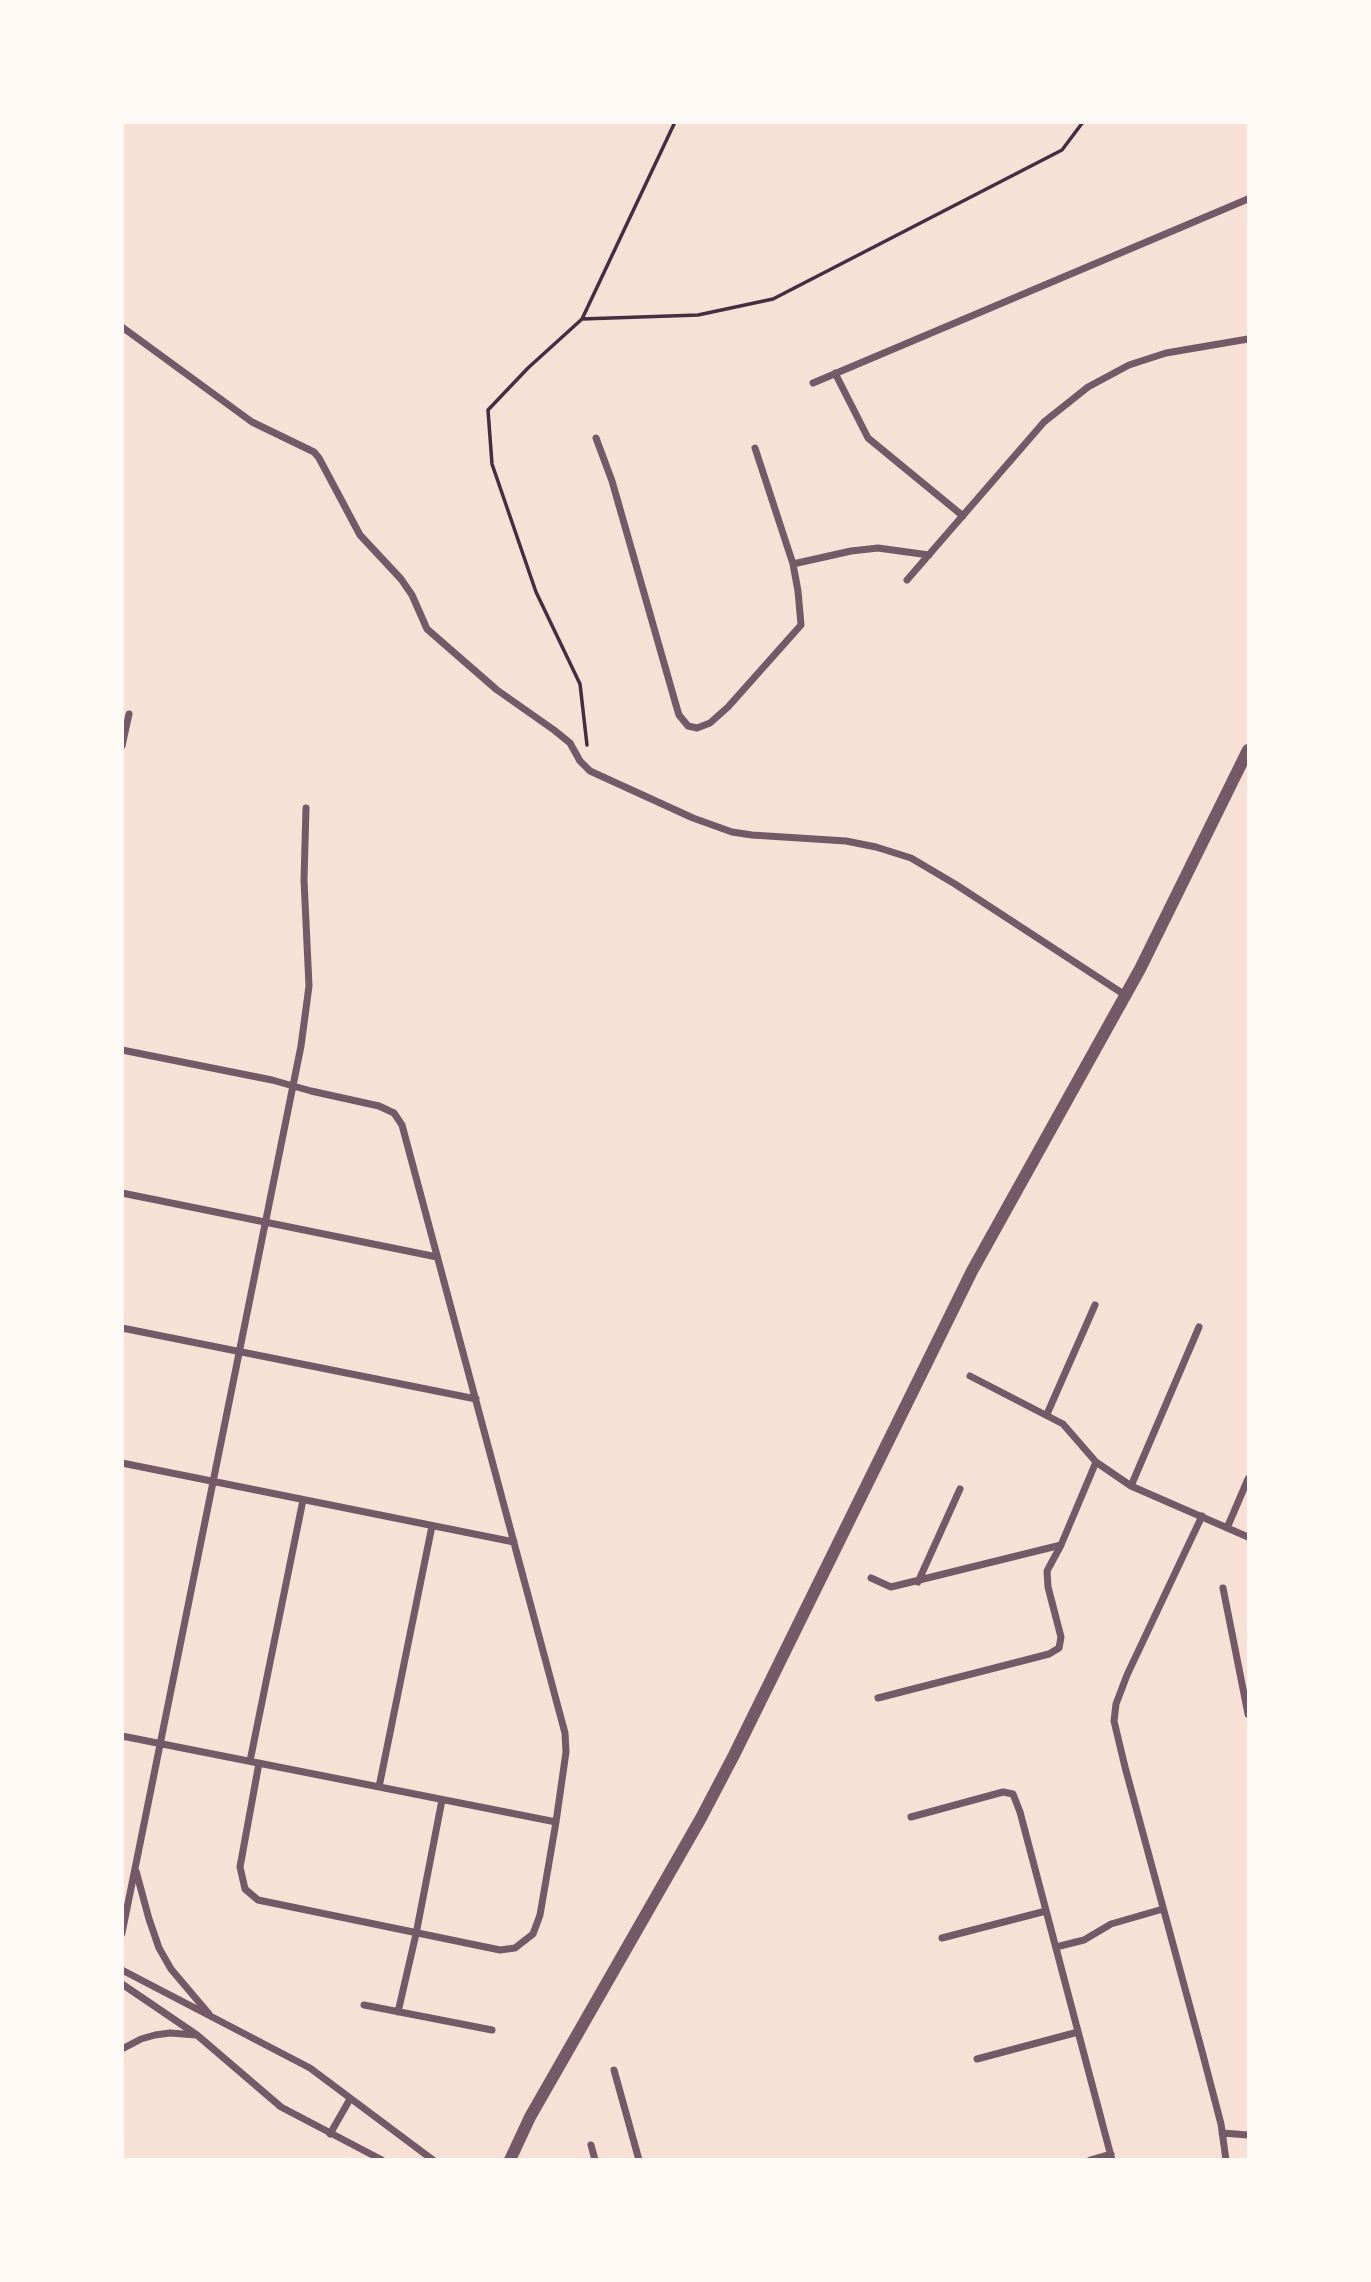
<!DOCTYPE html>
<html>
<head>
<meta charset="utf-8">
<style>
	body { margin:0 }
	#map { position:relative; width:1371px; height:2282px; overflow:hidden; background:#f7e1d7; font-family:"Exo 2",sans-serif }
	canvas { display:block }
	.frame { position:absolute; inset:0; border:124px solid #fffaf5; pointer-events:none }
</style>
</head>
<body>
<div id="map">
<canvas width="1371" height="2282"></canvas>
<div class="frame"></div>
</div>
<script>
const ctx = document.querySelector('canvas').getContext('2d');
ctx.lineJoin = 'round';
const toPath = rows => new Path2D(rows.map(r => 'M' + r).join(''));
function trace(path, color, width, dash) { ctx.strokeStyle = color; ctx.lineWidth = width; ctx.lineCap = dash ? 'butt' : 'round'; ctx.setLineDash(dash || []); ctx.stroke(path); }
const path = toPath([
	[582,319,698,315,773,299,1062,150,1083,122],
	[587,745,580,684,536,592,492,464,488,410,528,368,582,319,675,122]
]);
const minor = toPath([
	[122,327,252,422,314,452,319,458,360,535,401,579,412,595,427,629,497,690,554,730,570,743,580,761,590,771,693,818,732,832,752,835,846,841,876,847,911,858,955,884,1125,995],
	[835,373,868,438,963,516],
	[813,383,1248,199],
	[596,438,612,481,676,705,679,715,688,726,697,728,710,723,728,707,801,625,798,591,793,564,755,448],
	[793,564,851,551,878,548,929,555],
	[907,580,1044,422,1088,387,1129,365,1166,353,1248,339],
	[122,746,129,714],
	[122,1050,272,1080,311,1091,379,1106,394,1113,402,1125,565,1733,566,1752,556,1822,540,1915,533,1934,515,1948,500,1950,258,1900,245,1889,240,1867,259,1763],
	[122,1193,437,1257],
	[122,1328,476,1399],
	[970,1376,1063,1424,1096,1462,1131,1486,1248,1537],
	[1047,1414,1095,1305],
	[122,1463,514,1542],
	[1131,1486,1199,1327],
	[1202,1516,1127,1675,1116,1704,1114,1721,1125,1767,1203,2055,1221,2124,1226,2160],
	[1227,1528,1248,1479],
	[871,1578,891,1587,1061,1545],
	[918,1582,960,1489],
	[1223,1588,1248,1714],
	[878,1698,1049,1654,1059,1648,1061,1637,1048,1587,1047,1571,1061,1545,1096,1462],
	[122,1736,556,1822],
	[250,1761,303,1500],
	[379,1787,432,1526],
	[911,1817,1003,1792,1013,1794,1020,1812,1112,2160],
	[136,1871,149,1919,159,1948,171,1969,209,2014],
	[122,1933,301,1046,309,986,304,880,306,808],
	[942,1938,1046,1911],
	[1056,1947,1084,1940,1111,1924,1163,1909],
	[122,1970,310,2068,433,2160],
	[122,1984,197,2035,281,2107,382,2160],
	[364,2005,492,2030],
	[398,2012,416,1934,442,1800],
	[122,2049,141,2039,155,2035,170,2033,196,2035],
	[977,2059,1078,2032],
	[614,2070,639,2160],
	[1222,2133,1248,2135],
	[330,2134,350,2099],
	[591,2145,595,2160],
	[1090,2160,1111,2154]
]);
const tertiary = toPath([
	[510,2160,530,2117,701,1818,734,1755,972,1271,1140,969,1248,750]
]);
trace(path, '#4a2c40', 3.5);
trace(minor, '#755966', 7);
trace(tertiary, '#755966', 12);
</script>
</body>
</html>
